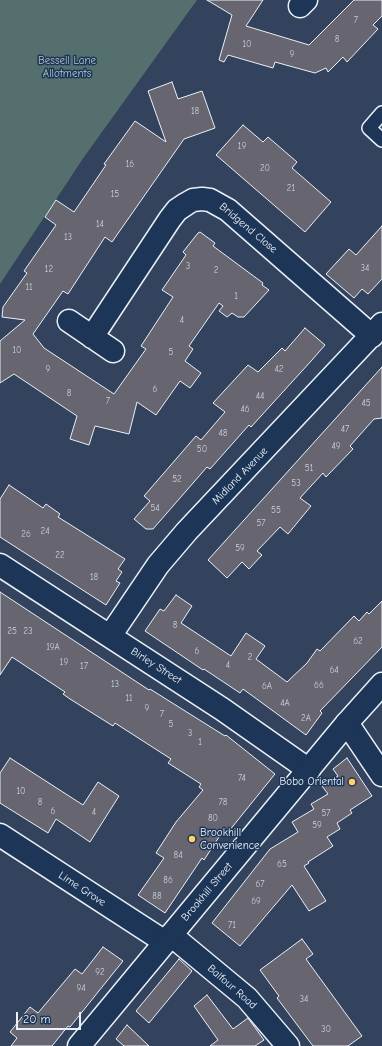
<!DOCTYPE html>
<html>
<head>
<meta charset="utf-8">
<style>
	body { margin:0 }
	#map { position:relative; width:382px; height:1046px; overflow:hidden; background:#33435e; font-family:"Comic Neue",sans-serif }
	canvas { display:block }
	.scale { position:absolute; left:16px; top:1012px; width:65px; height:18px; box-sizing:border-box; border:2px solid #e8f1f8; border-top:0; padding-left:5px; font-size:12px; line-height:14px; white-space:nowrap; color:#e8f1f8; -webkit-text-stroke:3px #1d3557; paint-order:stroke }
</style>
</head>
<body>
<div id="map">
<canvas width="382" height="1046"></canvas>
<div class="scale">20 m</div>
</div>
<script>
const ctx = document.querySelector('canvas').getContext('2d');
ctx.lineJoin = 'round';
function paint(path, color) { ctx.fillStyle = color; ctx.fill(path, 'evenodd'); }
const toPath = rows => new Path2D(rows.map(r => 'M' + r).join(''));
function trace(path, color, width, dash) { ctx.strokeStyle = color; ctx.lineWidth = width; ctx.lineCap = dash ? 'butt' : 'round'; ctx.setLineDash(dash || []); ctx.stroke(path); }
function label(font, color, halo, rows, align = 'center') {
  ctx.font = font + ' "Comic Neue",sans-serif'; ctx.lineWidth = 3; ctx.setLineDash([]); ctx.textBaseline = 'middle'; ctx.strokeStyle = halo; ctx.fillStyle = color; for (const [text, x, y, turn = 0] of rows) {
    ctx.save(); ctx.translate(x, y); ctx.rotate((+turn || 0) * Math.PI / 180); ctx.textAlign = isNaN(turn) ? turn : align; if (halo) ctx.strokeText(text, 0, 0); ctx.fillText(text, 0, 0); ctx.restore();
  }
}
const green = toPath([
	[0,0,197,0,84,157,0,284]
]);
const building = toPath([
	[207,0,263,0,246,26,309,45,354,0,382,0,382,16,373,25,378,29,347,62,343,57,328,72,326,68,315,73,275,62,273,68,228,55,224,62,219,60,232,15,207,0],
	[172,82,178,99,202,91,215,128,184,139,112,242,105,237,68,294,63,291,33,334,44,348,114,394,146,349,141,346,173,297,162,290,186,255,183,252,198,233,200,232,215,243,213,246,263,283,262,285,269,290,244,317,238,317,232,313,227,317,219,311,223,306,219,303,189,346,193,349,185,361,201,373,190,388,180,381,156,415,137,402,129,434,95,426,89,445,70,439,77,416,14,374,0,383,0,341,25,320,2,317,3,307,27,273,24,271,56,225,45,217,56,200,74,212,106,165,104,164,135,121,166,142,148,91,172,82],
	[243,125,263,142,268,137,297,162,292,168,331,202,305,232,216,155,243,125],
	[382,226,382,279,368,294,362,289,354,298,326,274,349,249,356,255,382,226],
	[305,328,325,345,312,360,251,427,249,425,210,469,207,467,153,529,146,529,134,519,150,501,144,496,196,436,201,440,225,412,213,403,248,365,258,372,282,348,285,351,305,328],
	[382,367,382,418,374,419,350,446,353,449,326,477,323,473,300,498,311,506,288,534,280,527,257,551,262,555,249,569,242,562,227,578,208,560,382,367],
	[9,485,43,508,46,504,60,514,58,517,125,559,118,569,122,572,116,581,120,583,106,605,0,537,0,499,9,485],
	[0,592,149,690,150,689,225,736,226,735,275,774,225,836,221,834,204,860,202,858,165,913,138,895,164,858,156,853,176,822,203,790,199,787,201,784,168,763,171,759,115,723,113,726,70,699,63,694,65,692,12,657,0,675,0,592],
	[176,595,192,606,181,623,231,656,246,633,265,646,256,659,287,682,307,663,317,649,320,651,354,616,359,621,367,612,369,614,382,601,382,647,320,711,322,713,306,735,243,689,240,693,204,669,203,670,145,631,160,609,164,611,176,595],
	[10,758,83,805,98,782,119,796,90,842,56,819,48,833,0,803,0,773,10,758],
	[347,758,372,796,350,810,352,813,337,823,340,829,327,837,333,846,308,862,309,863,304,866,326,901,309,911,292,885,240,946,212,923,270,849,298,832,292,822,314,809,311,804,328,794,322,786,338,776,333,769,347,758],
	[302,939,313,954,306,959,362,1036,348,1046,313,1046,277,998,279,996,260,970,302,939],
	[103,947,123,961,70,1027,68,1026,52,1046,11,1046,17,1038,10,1032,30,1007,38,1013,75,969,82,974,103,947],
	[179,959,192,971,149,1023,136,1011,179,959],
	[207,995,233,1029,248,1018,264,1040,255,1046,210,1046,218,1040,194,1006,207,995],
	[127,1025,149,1046,124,1046,116,1039,127,1025]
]);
const lane = toPath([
	[382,113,369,128,382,140]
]);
const street = toPath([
	[300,6,306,0],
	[69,321,113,351],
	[92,337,170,219,177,210,186,204,193,200,202,199,210,200,228,210,372,336],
	[0,565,222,709,309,770],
	[110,636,158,565,187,531,382,324],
	[347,723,382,775],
	[0,835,165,942],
	[171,935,247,998,288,1046]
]);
const secondary = toPath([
	[79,1046,347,723,382,684]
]);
const markers = [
	[352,782,4,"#ffd166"],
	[192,839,4,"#ffd166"]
];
const numberNames = [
	["7",356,20],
	["8",337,39],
	["10",247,44],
	["9",292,54],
	["18",195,111],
	["19",242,146],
	["16",130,164],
	["20",265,168],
	["21",291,188],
	["15",115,194],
	["14",100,224],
	["13",68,237],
	["3",188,266],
	["34",365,268],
	["12",49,269],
	["2",216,270],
	["11",29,287],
	["1",236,296],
	["4",182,320],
	["10",17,350],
	["5",171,352],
	["9",48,369],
	["42",279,369],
	["6",155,389],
	["8",69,393],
	["44",260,396],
	["7",108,401],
	["45",366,403],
	["46",245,409],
	["47",345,429],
	["48",223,433],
	["49",336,446],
	["50",202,449],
	["51",309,468],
	["52",177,479],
	["53",296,483],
	["54",155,508],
	["55",276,510],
	["57",261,523],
	["24",45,531],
	["26",26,534],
	["59",240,548],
	["22",60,555],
	["18",94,577],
	["8",175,625],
	["25",12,631],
	["23",28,631],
	["62",358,641],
	["19A",53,647],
	["6",197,651],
	["2",250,657],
	["19",64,662],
	["4",228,665],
	["17",84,666],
	["64",334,670],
	["13",115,684],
	["66",319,685],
	["6A",267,686],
	["11",129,698],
	["4A",285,703],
	["9",147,708],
	["7",162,714],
	["2A",306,718],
	["5",171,724],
	["3",190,733],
	["1",200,742],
	["74",242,778],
	["10",21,791],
	["8",40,802],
	["78",223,802],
	["6",53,811],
	["4",94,812],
	["57",326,813],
	["80",213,818],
	["59",317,825],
	["84",178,855],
	["65",282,864],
	["86",168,880],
	["67",260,884],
	["88",157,896],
	["69",256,901],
	["71",232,925],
	["92",100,972],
	["94",81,988],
	["34",304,999],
	["30",326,1029]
];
const parkNames = [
	["Bessell Lane",67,61],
	["Allotments",67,74]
];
const streetNames = [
	["Bridgend Close",248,228,40],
	["Midland Avenue",240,476,-46],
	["Birley Street",156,666,33],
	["Lime Grove",82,889,33],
	["Brookhill Street",207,892,-50],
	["Balfour Road",232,987,41]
];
const poiNames = [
	["Bobo Oriental",344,782],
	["Brookhill",200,833,"left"],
	["Convenience",200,846,"left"]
];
paint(green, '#546f6d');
paint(building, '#666570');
trace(building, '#e8f1f8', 1);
trace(lane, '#e8f1f8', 16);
trace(street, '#e8f1f8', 25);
trace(secondary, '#e8f1f8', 25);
trace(lane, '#1d3557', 13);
trace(street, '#1d3557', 22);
trace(secondary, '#1d3557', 22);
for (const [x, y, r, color] of markers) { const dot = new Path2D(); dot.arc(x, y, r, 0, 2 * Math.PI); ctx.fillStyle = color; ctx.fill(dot); trace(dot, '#1d3557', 1.5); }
label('9px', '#c8ced6', null, numberNames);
label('11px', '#b4c4c7', '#1d3557', parkNames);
label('11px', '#e8f1f8', '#1d3557', streetNames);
label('11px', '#e8f1f8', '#1d3557', poiNames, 'right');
</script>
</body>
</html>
